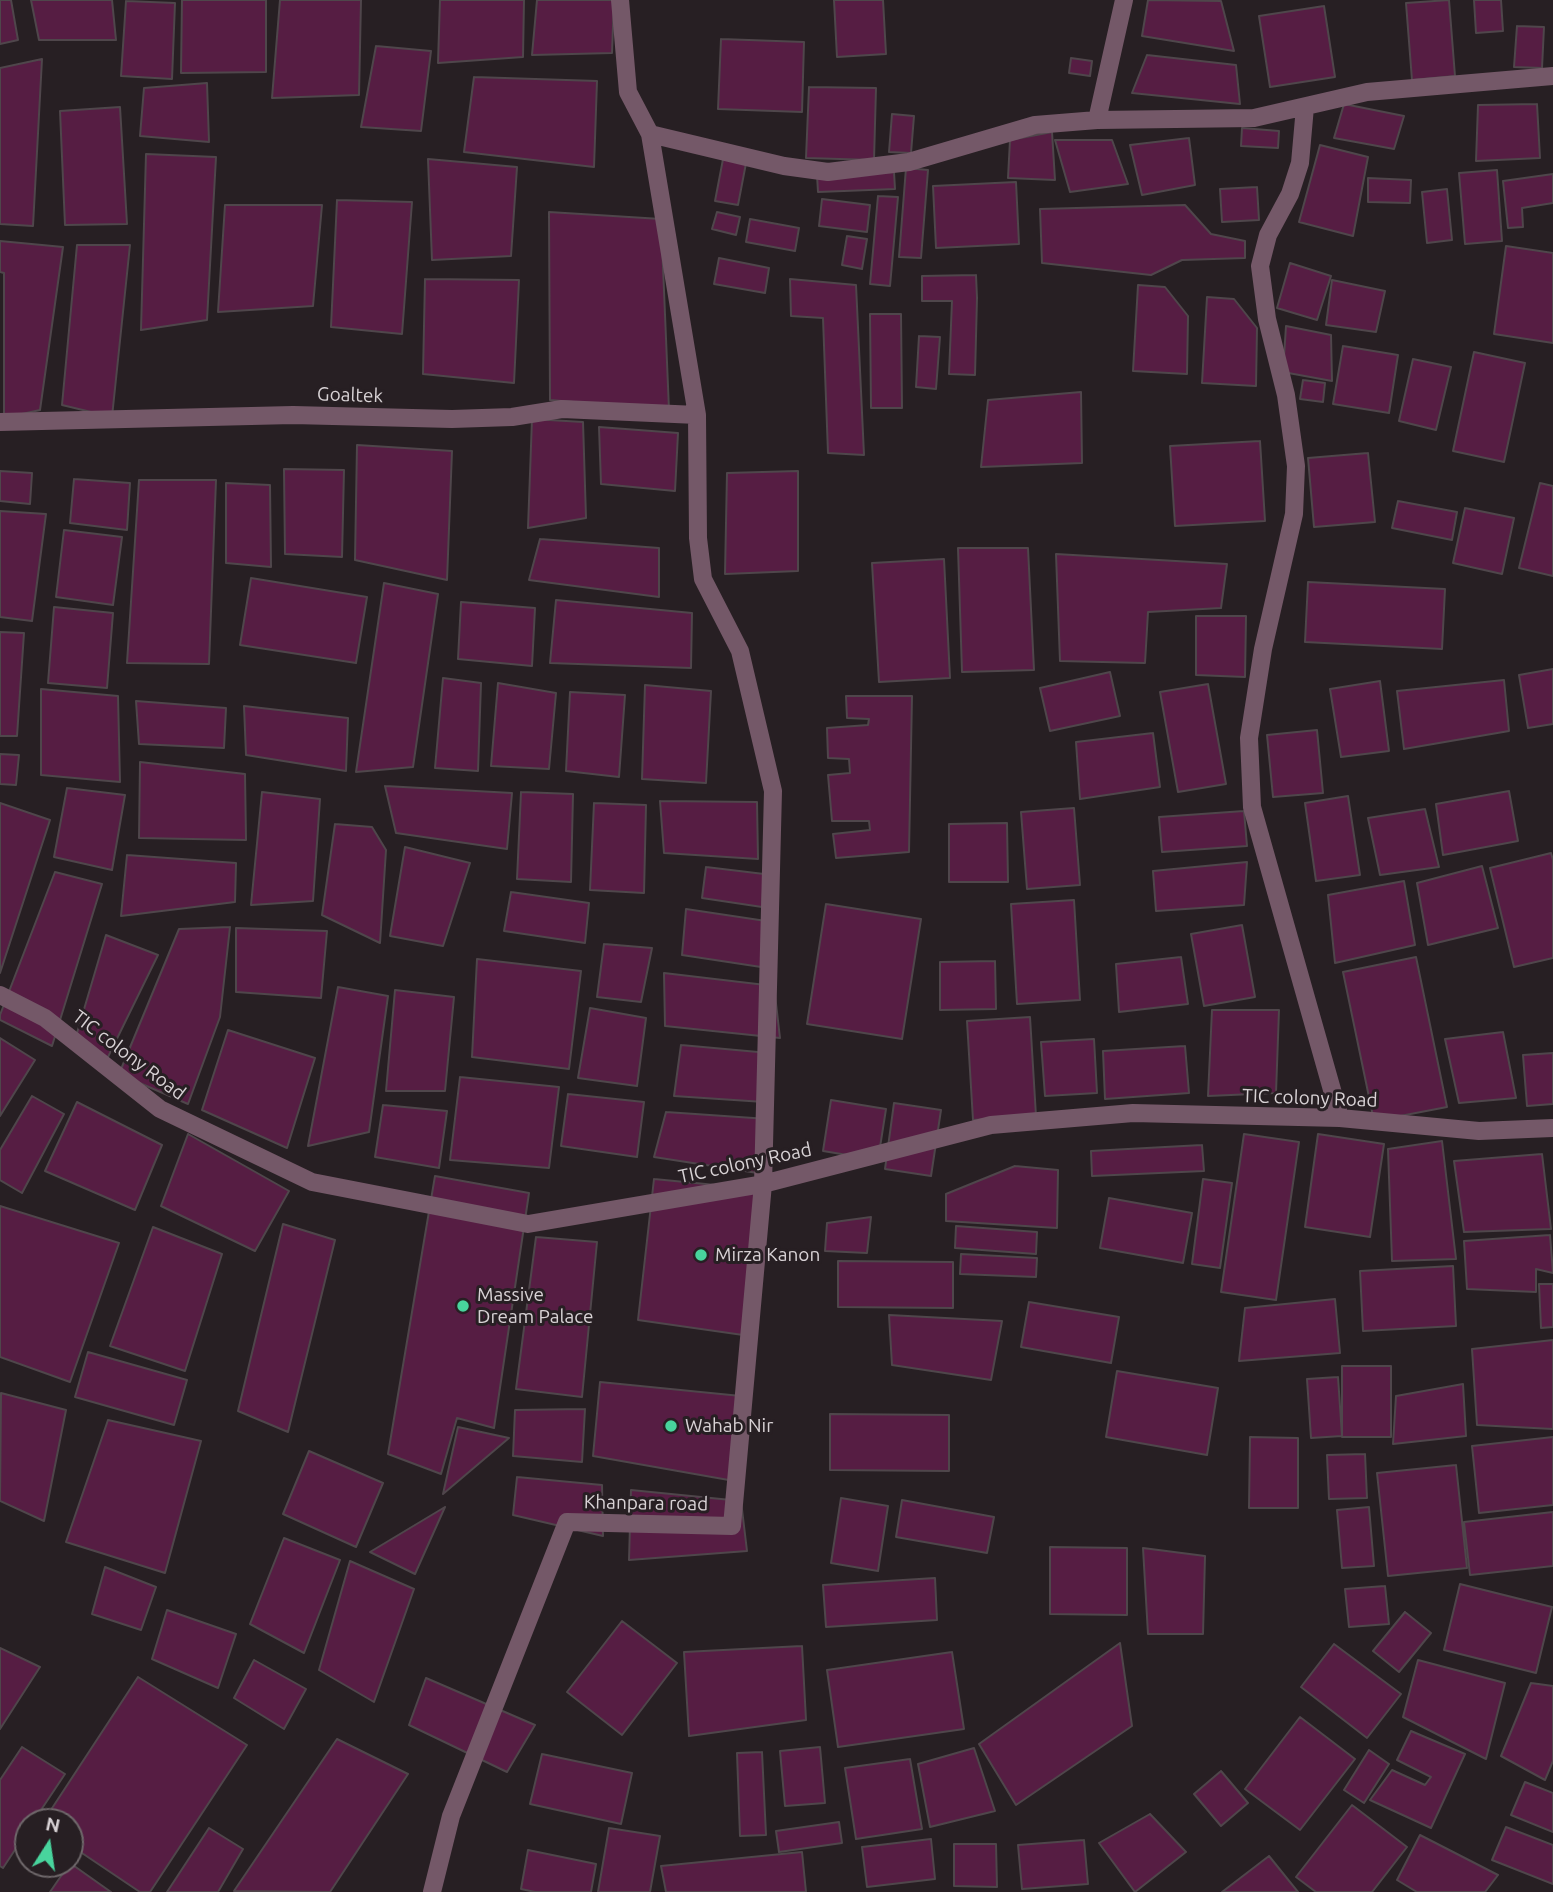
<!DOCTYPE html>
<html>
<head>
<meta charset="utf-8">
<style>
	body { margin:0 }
	#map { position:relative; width:1553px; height:1892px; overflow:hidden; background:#271f23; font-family:Ubuntu,sans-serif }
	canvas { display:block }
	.north { position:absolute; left:14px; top:1808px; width:70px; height:70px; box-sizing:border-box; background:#271f23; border:2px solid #6e676a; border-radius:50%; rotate:12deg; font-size:19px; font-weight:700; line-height:28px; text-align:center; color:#d8d2d5 }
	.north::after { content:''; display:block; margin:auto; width:24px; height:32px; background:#48d49d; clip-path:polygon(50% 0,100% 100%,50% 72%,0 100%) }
</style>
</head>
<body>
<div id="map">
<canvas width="1553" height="1892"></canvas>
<div class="north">N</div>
</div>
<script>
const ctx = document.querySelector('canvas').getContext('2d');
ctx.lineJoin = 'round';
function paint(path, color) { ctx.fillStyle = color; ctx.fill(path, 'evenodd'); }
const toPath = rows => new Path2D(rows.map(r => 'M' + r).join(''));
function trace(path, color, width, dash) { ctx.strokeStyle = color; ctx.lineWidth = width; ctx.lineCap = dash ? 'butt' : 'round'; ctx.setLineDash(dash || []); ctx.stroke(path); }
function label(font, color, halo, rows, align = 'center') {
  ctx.font = font + ' Ubuntu,sans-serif'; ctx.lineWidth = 6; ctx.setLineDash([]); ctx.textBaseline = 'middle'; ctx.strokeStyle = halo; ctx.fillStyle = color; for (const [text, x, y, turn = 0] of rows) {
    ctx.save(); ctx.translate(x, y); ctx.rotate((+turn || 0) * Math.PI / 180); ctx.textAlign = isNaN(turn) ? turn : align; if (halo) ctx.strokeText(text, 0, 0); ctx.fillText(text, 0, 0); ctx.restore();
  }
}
const building = toPath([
	[0,0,11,0,18,40,0,44,0,0],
	[31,0,112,0,116,40,39,40,31,0],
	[182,0,266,0,266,72,181,73,182,0],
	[280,0,361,0,359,95,272,98,280,0],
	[440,0,524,0,523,57,438,63,440,0],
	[537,0,614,0,612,53,532,55,537,0],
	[834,0,883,0,886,54,837,57,834,0],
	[1148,0,1221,1,1234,51,1142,36,1148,0],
	[1449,0,1455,76,1412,80,1406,3,1449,0],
	[1474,0,1501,0,1503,31,1476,33,1474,0],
	[126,1,175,3,172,79,121,76,126,1],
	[1324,6,1335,77,1270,87,1259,16,1324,6],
	[1517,26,1544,27,1542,68,1514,67,1517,26],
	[721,39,804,42,802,112,718,109,721,39],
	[376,46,431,51,421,131,361,127,376,46],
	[1147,55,1236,65,1240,104,1132,93,1147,55],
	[1071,58,1092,61,1090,76,1069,73,1071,58],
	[42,59,33,226,0,224,0,68,42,59],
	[474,77,597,81,594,167,464,152,474,77],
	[207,83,209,142,140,136,144,88,207,83],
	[809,87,876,88,874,160,806,158,809,87],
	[1344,104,1404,116,1394,149,1334,138,1344,104],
	[1537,104,1540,158,1476,161,1478,105,1537,104],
	[120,107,127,224,65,225,60,111,120,107],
	[892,114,914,116,911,153,889,152,892,114],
	[1242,128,1279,131,1278,148,1241,146,1242,128],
	[1052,132,1055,180,1008,178,1010,140,1052,132],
	[1189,138,1195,185,1142,195,1130,145,1189,138],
	[1055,140,1112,140,1128,184,1070,192,1055,140],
	[1320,145,1368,157,1353,236,1299,222,1320,145],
	[146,154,216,157,207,320,141,330,146,154],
	[724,154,747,158,738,205,715,201,724,154],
	[428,159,517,167,511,256,432,260,428,159],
	[906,168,928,170,921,258,899,257,906,168],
	[1497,170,1502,241,1465,244,1459,173,1497,170],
	[894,172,895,189,818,192,817,175,894,172],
	[1553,174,1553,203,1522,208,1523,227,1508,228,1503,181,1553,174],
	[1368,178,1411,180,1410,203,1368,202,1368,178],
	[1016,182,1019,244,936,248,933,186,1016,182],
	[1257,187,1259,220,1222,222,1220,189,1257,187],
	[1447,189,1452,240,1427,243,1422,192,1447,189],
	[878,196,898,197,890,286,870,284,878,196],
	[822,199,870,205,867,232,819,226,822,199],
	[337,200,412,202,402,334,331,327,337,200],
	[225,205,322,205,313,306,218,312,225,205],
	[1185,205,1211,234,1245,241,1245,258,1182,260,1151,275,1042,263,1040,209,1185,205],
	[549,212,661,219,669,410,550,400,549,212],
	[717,212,740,217,736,235,712,229,717,212],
	[750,219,799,228,795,251,746,242,750,219],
	[847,236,867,239,862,269,842,265,847,236],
	[0,241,63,247,40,410,4,418,4,273,0,272,0,241],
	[77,245,130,245,112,417,62,405,77,245],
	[1506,246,1553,253,1553,343,1494,334,1506,246],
	[719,258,769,268,765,293,714,284,719,258],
	[1290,263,1331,276,1317,320,1277,308,1290,263],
	[976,275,977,298,975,375,949,374,952,301,922,301,922,276,976,275],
	[425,279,519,280,514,383,423,374,425,279],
	[790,279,856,285,864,455,828,453,823,318,791,316,790,279],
	[1332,280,1385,291,1376,332,1326,325,1332,280],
	[1138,285,1165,287,1188,316,1187,374,1133,371,1138,285],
	[1207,297,1234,299,1257,328,1256,386,1202,383,1207,297],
	[870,314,901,314,902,408,871,408,870,314],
	[1286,326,1331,335,1332,381,1283,372,1286,326],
	[919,336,940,337,936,389,916,387,919,336],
	[1343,346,1398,355,1389,413,1333,404,1343,346],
	[1474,352,1525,363,1504,462,1453,451,1474,352],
	[1413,359,1451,367,1436,430,1399,421,1413,359],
	[1303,380,1325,383,1323,402,1300,399,1303,380],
	[1081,392,1082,463,981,467,988,400,1081,392],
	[532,419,583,422,586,518,528,528,532,419],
	[599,427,678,433,675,491,601,484,599,427],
	[1260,441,1265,521,1175,526,1170,446,1260,441],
	[357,445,452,451,447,580,355,560,357,445],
	[1368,453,1375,522,1314,527,1308,458,1368,453],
	[284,469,344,470,342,557,285,554,284,469],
	[0,471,32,473,30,504,0,501,0,471],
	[798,471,798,571,725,574,727,473,798,471],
	[74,479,130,483,127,530,70,523,74,479],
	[139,480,216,480,209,664,127,663,139,480],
	[226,483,270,485,271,567,226,563,226,483],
	[1540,483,1553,486,1553,576,1519,568,1540,483],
	[1398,501,1457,512,1452,540,1392,528,1398,501],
	[1465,508,1514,518,1502,574,1453,563,1465,508],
	[0,511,46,514,32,621,0,617,0,511],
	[64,530,122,537,113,605,56,597,64,530],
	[540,539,659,548,659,597,529,580,540,539],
	[958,548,1028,548,1034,670,962,672,958,548],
	[1056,554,1227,564,1221,608,1148,612,1145,663,1060,661,1056,554],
	[944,559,950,678,879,682,872,563,944,559],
	[251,578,367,597,356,663,240,645,251,578],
	[1308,582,1445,589,1442,649,1305,642,1308,582],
	[384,583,438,594,413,767,356,772,384,583],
	[556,600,692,613,691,668,550,663,556,600],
	[461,602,535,608,532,666,458,659,461,602],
	[54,607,113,613,107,688,48,683,54,607],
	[1196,616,1246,616,1245,677,1196,675,1196,616],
	[0,632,24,633,17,736,0,736,0,632],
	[1553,669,1553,724,1528,728,1519,675,1553,669],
	[1110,672,1120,716,1050,731,1040,688,1110,672],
	[443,678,481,683,478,771,435,768,443,678],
	[1504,680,1509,731,1404,749,1397,691,1504,680],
	[1380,681,1389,751,1341,757,1330,689,1380,681],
	[498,683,556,693,549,769,491,766,498,683],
	[1208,684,1226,784,1178,792,1160,692,1208,684],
	[645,685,711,691,706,783,642,779,645,685],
	[41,689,118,696,120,782,41,775,41,689],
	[570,692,625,695,619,777,566,771,570,692],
	[846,696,912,696,909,852,836,858,833,834,870,830,869,821,832,821,828,775,850,773,849,759,828,758,827,728,868,725,869,719,847,718,846,696],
	[136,701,226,708,224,748,139,744,136,701],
	[244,706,348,718,346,771,246,755,244,706],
	[1317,730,1323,793,1273,797,1267,735,1317,730],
	[1153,733,1160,787,1080,799,1076,742,1153,733],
	[0,754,19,755,16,785,0,784,0,754],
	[140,762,245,774,246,840,139,838,140,762],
	[385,786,512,793,507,849,396,833,385,786],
	[67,788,125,795,112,870,54,857,67,788],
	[1509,791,1518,841,1443,855,1436,804,1509,791],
	[262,792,320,799,313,901,251,905,262,792],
	[521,792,573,794,571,882,517,879,521,792],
	[1348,796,1360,875,1316,881,1305,803,1348,796],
	[660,801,757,802,758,859,664,853,660,801],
	[0,803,50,820,0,973,0,803],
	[594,803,646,805,644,893,590,890,594,803],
	[1074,808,1080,885,1027,889,1021,812,1074,808],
	[1425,809,1439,867,1380,875,1368,818,1425,809],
	[1244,811,1247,846,1162,852,1159,817,1244,811],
	[1007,823,1008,882,949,882,949,824,1007,823],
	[335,824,372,827,386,850,380,943,322,915,335,824],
	[405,847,470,863,443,946,390,936,405,847],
	[1551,853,1553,860,1553,958,1514,967,1490,868,1551,853],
	[127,855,236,863,235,902,121,916,127,855],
	[1247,862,1244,905,1156,911,1153,871,1247,862],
	[1482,866,1498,928,1428,945,1417,883,1482,866],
	[706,867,764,874,762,907,702,898,706,867],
	[55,872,102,884,52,1046,0,1020,0,1015,55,872],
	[1404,881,1415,945,1335,963,1328,895,1404,881],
	[511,892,589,903,585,943,504,931,511,892],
	[1074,900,1080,1000,1017,1004,1011,904,1074,900],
	[826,904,921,919,902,1039,807,1024,826,904],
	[686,909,766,921,761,967,682,955,686,909],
	[1242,925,1255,997,1204,1006,1191,934,1242,925],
	[230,927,220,1017,188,1104,119,1074,179,929,230,927],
	[236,928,327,931,321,998,236,992,236,928],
	[106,935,158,955,106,1061,77,1033,106,935],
	[604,944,652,948,641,1002,597,997,604,944],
	[1181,957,1188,1004,1119,1012,1116,964,1181,957],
	[1416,957,1447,1107,1374,1121,1343,972,1416,957],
	[477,959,581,971,569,1069,472,1057,477,959],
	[995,961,996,1009,940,1010,940,962,995,961],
	[664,973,774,986,780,1038,665,1026,664,973],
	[338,987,388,996,369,1132,308,1146,338,987],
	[395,990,454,997,445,1091,386,1091,395,990],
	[590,1008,646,1018,637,1086,578,1078,590,1008],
	[1212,1010,1279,1010,1276,1093,1208,1096,1212,1010],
	[1030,1017,1036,1116,973,1120,967,1021,1030,1017],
	[228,1030,315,1058,287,1148,202,1110,228,1030],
	[1503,1032,1516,1098,1459,1103,1445,1039,1503,1032],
	[0,1038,35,1060,0,1116,0,1038],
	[1094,1039,1097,1093,1045,1096,1041,1042,1094,1039],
	[681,1045,769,1053,764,1102,674,1096,681,1045],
	[1185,1046,1189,1093,1105,1099,1103,1051,1185,1046],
	[1553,1053,1553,1104,1527,1106,1523,1055,1553,1053],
	[460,1077,559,1087,549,1168,450,1160,460,1077],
	[568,1094,644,1102,637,1157,561,1146,568,1094],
	[32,1096,64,1114,22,1193,0,1180,0,1150,32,1096],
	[831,1100,886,1109,878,1160,823,1151,831,1100],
	[77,1102,162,1145,135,1210,45,1171,77,1102],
	[894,1103,941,1110,931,1176,885,1169,894,1103],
	[383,1105,447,1111,439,1168,375,1157,383,1105],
	[666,1112,768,1119,764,1174,654,1157,666,1112],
	[188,1134,289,1191,255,1251,161,1206,188,1134],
	[1244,1134,1299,1142,1276,1300,1221,1292,1244,1134],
	[1318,1134,1384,1144,1370,1237,1305,1227,1318,1134],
	[1442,1141,1456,1259,1392,1261,1388,1149,1442,1141],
	[1202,1145,1204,1171,1092,1176,1091,1151,1202,1145],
	[1542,1154,1551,1229,1464,1232,1454,1161,1542,1154],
	[1015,1166,1058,1170,1057,1228,946,1221,946,1194,1015,1166],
	[435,1176,529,1193,494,1428,457,1418,441,1474,388,1454,435,1176],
	[654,1179,757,1189,757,1337,638,1320,654,1179],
	[1203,1179,1232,1183,1220,1268,1192,1264,1203,1179],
	[1109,1198,1192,1213,1183,1263,1100,1248,1109,1198],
	[0,1206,119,1243,70,1382,0,1357,0,1206],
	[871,1217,867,1253,825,1251,827,1223,871,1217],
	[283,1224,335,1240,288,1432,238,1411,283,1224],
	[956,1226,1037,1232,1036,1254,955,1248,956,1226],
	[153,1227,222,1254,185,1371,110,1346,153,1227],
	[1550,1235,1553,1273,1536,1269,1536,1292,1467,1289,1464,1241,1550,1235],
	[536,1237,597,1242,582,1397,516,1389,536,1237],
	[961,1254,1037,1258,1036,1277,960,1274,961,1254],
	[838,1261,953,1262,953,1308,838,1307,838,1261],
	[1453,1266,1456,1326,1363,1331,1360,1271,1453,1266],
	[1539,1284,1553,1284,1553,1327,1541,1328,1539,1284],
	[1335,1299,1340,1353,1239,1361,1245,1308,1335,1299],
	[1029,1302,1119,1317,1111,1363,1021,1347,1029,1302],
	[889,1315,1002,1321,991,1380,892,1365,889,1315],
	[1553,1340,1553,1429,1477,1425,1472,1349,1553,1340],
	[88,1352,187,1380,174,1425,75,1397,88,1352],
	[1342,1366,1391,1366,1391,1437,1342,1437,1342,1366],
	[1117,1371,1218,1388,1207,1455,1106,1437,1117,1371],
	[1338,1377,1342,1436,1311,1438,1307,1379,1338,1377],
	[600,1382,751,1397,740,1482,593,1456,600,1382],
	[1463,1384,1466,1436,1393,1444,1396,1396,1463,1384],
	[1,1393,66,1410,44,1521,0,1501,1,1393],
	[585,1409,582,1462,513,1456,515,1410,585,1409],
	[830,1414,949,1415,949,1471,830,1470,830,1414],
	[108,1420,201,1441,165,1573,66,1542,108,1420],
	[458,1427,509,1438,443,1494,458,1427],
	[1250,1437,1298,1438,1298,1508,1249,1508,1250,1437],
	[1553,1437,1553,1505,1479,1513,1472,1446,1553,1437],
	[309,1451,383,1483,356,1547,283,1514,309,1451],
	[1365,1454,1367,1498,1329,1499,1327,1455,1365,1454],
	[1456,1465,1467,1568,1388,1576,1377,1473,1456,1465],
	[517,1477,602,1485,603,1536,513,1515,517,1477],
	[631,1490,741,1501,747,1551,629,1560,631,1490],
	[841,1498,888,1506,878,1571,831,1563,841,1498],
	[902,1500,994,1517,987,1553,896,1537,902,1500],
	[445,1507,415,1574,370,1552,445,1507],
	[1369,1507,1374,1566,1342,1568,1337,1510,1369,1507],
	[1553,1512,1553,1566,1470,1575,1464,1522,1553,1512],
	[284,1538,340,1560,304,1653,250,1624,284,1538],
	[1050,1547,1127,1548,1127,1615,1050,1614,1050,1547],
	[1143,1548,1205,1556,1203,1634,1148,1634,1143,1548],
	[350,1561,414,1589,374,1702,319,1670,350,1561],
	[105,1567,156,1587,141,1630,92,1614,105,1567],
	[935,1578,937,1620,826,1627,823,1585,935,1578],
	[1460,1584,1552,1607,1536,1673,1444,1650,1460,1584],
	[1385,1586,1389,1624,1349,1627,1345,1589,1385,1586],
	[167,1610,236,1634,218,1688,152,1659,167,1610],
	[1405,1612,1431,1633,1399,1672,1373,1651,1405,1612],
	[622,1621,677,1663,622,1735,567,1692,622,1621],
	[1120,1643,1132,1726,1016,1805,979,1744,1120,1643],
	[1334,1644,1401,1694,1367,1738,1301,1687,1334,1644],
	[802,1646,806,1720,689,1736,684,1652,802,1646],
	[0,1648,40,1667,0,1729,0,1648],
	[952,1652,964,1729,838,1747,827,1670,952,1652],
	[254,1660,306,1689,284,1729,234,1698,254,1660],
	[1418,1660,1505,1683,1486,1759,1403,1717,1418,1660],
	[138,1677,247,1745,150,1892,140,1892,70,1845,70,1822,43,1822,138,1677],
	[426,1678,535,1725,507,1772,409,1725,426,1678],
	[1531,1683,1553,1686,1553,1761,1545,1780,1501,1756,1531,1683],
	[1300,1717,1355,1759,1300,1830,1245,1789,1300,1717],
	[1411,1731,1465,1754,1431,1828,1370,1800,1392,1770,1425,1785,1431,1777,1397,1760,1411,1731],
	[337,1739,408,1774,330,1892,234,1891,337,1739],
	[22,1747,65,1774,33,1822,28,1822,28,1830,3,1868,0,1866,0,1780,22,1747],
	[820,1747,825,1803,785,1806,780,1751,820,1747],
	[974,1748,995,1811,930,1827,918,1764,974,1748],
	[1369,1750,1389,1764,1364,1803,1344,1790,1369,1750],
	[762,1752,766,1835,740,1836,737,1753,762,1752],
	[542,1754,632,1773,621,1824,530,1804,542,1754],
	[910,1759,922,1829,856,1839,845,1768,910,1759],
	[1221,1771,1248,1803,1221,1826,1194,1794,1221,1771],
	[1525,1782,1553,1793,1553,1832,1511,1815,1525,1782],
	[1352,1805,1407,1847,1372,1892,1316,1892,1296,1877,1352,1805],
	[1150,1814,1186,1852,1135,1892,1099,1843,1150,1814],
	[839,1822,842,1843,779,1852,776,1831,839,1822],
	[1506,1827,1553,1845,1553,1884,1492,1860,1506,1827],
	[209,1828,243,1849,218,1892,167,1892,209,1828],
	[609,1828,660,1836,650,1892,598,1892,609,1828],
	[1420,1835,1498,1875,1485,1892,1417,1892,1397,1880,1420,1835],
	[931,1839,935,1879,867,1887,862,1847,931,1839],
	[1084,1840,1088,1884,1022,1889,1018,1845,1084,1840],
	[954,1844,996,1844,997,1887,954,1886,954,1844],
	[528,1850,596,1864,591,1892,535,1892,521,1889,528,1850],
	[802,1852,806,1892,666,1892,661,1866,802,1852],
	[1269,1856,1298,1892,1222,1892,1269,1856],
	[70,1863,111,1892,50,1892,70,1863]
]);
const street = toPath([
	[1305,107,1300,163,1290,194,1268,235,1260,266,1267,319,1286,395,1296,466,1294,514,1263,649,1249,738,1252,807,1340,1118],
	[1097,120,1124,0],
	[650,134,784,166,828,172,909,162,1035,125,1097,120,1254,118,1367,92,1553,76],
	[0,422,293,415,452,419,512,417,562,409,697,415],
	[0,995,45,1018,160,1109,312,1182,528,1224,763,1184,991,1125,1133,1113,1340,1118,1479,1131,1553,1128],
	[432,1892,451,1816,567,1522,732,1526,763,1184,773,791,740,651,703,579,698,538,697,415,650,134,628,92,620,0]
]);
const markers = [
	[701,1255,7,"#48d49d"],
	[463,1306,7,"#48d49d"],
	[671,1426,7,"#48d49d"]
];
const streetNames = [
	["Goaltek",350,395,2],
	["TIC colony Road",129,1055,37],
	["TIC colony Road",1310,1098,2],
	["TIC colony Road",745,1163,-12],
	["Khanpara road",646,1503,1]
];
const poiNames = [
	["Mirza Kanon",715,1255],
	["Massive",477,1295],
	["Dream Palace",477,1317],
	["Wahab Nir",685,1426]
];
paint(building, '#561d43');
trace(building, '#4f464b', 2);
trace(street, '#745868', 18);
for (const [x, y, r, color] of markers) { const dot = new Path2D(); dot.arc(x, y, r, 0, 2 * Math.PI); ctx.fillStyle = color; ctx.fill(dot); trace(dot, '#271f23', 2.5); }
label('19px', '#d8d2d5', '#271f23', streetNames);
label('19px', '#d8d2d5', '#271f23', poiNames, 'left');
</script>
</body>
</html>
